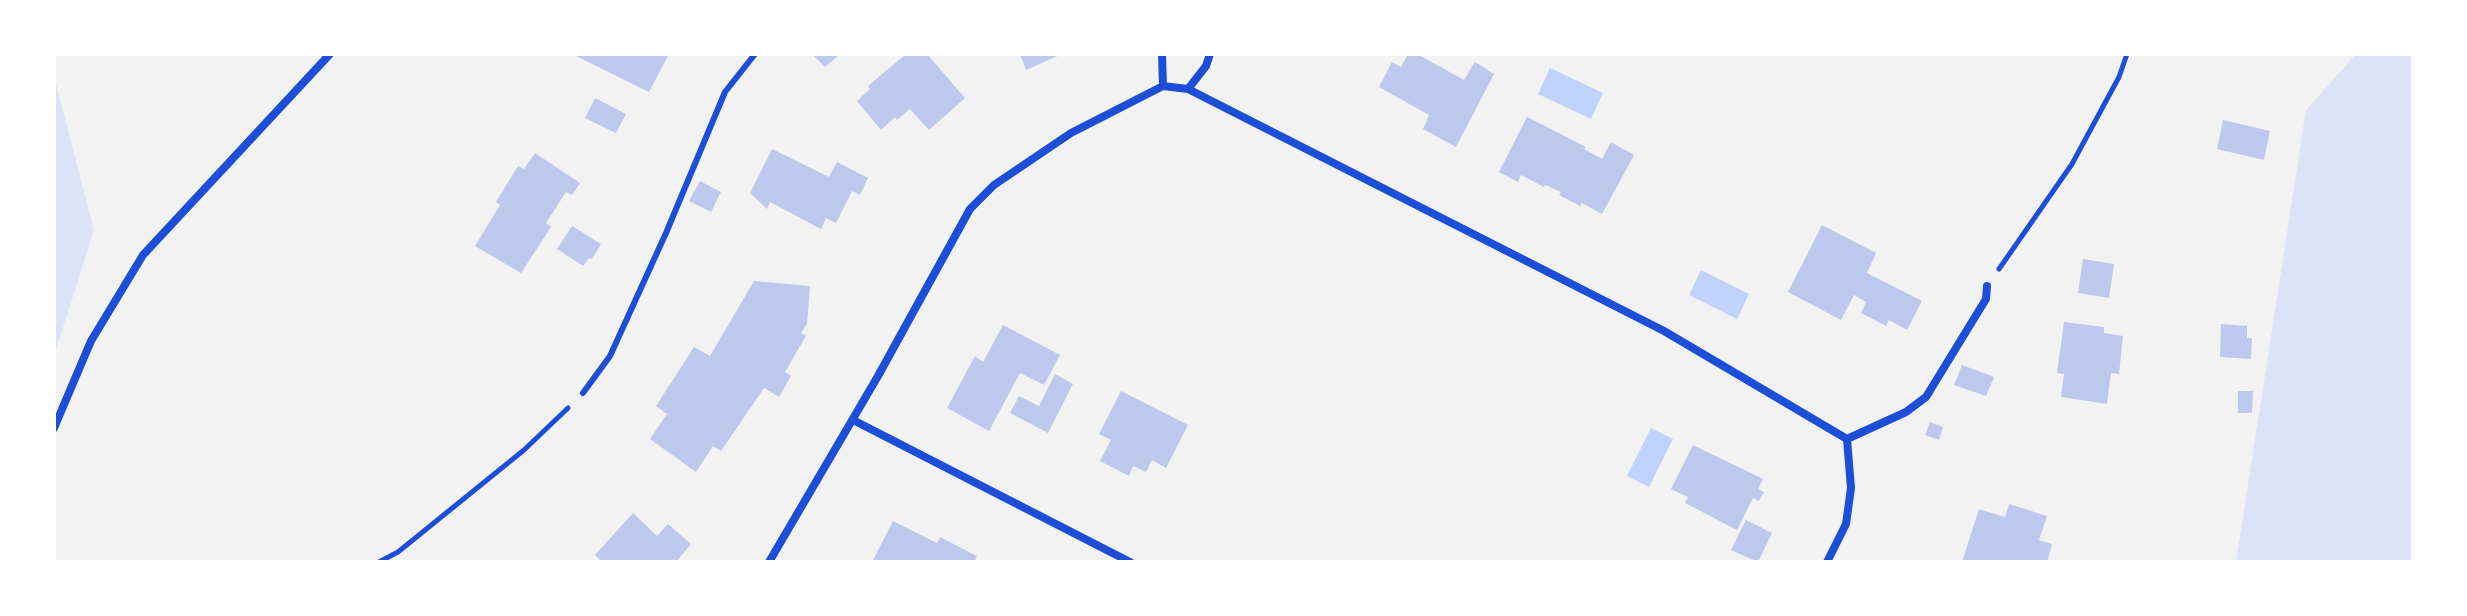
<!DOCTYPE html>
<html>
<head>
<meta charset="utf-8">
<style>
	body { margin:0 }
	#map { position:relative; width:2467px; height:616px; overflow:hidden; background:#f2f2f2; font-family:Overpass,sans-serif }
	canvas { display:block }
	.frame { position:absolute; inset:0; border:56px solid #fff; pointer-events:none }
</style>
</head>
<body>
<div id="map">
<canvas width="2467" height="616"></canvas>
<div class="frame"></div>
</div>
<script>
const ctx = document.querySelector('canvas').getContext('2d');
ctx.lineJoin = 'round';
function paint(path, color) { ctx.fillStyle = color; ctx.fill(path, 'evenodd'); }
const toPath = rows => new Path2D(rows.map(r => 'M' + r).join(''));
function trace(path, color, width, dash) { ctx.strokeStyle = color; ctx.lineWidth = width; ctx.lineCap = dash ? 'butt' : 'round'; ctx.setLineDash(dash || []); ctx.stroke(path); }
const green = toPath([
	[2356,54,2413,54,2413,562,2236,562,2306,110],
	[54,76,94,230,54,356]
]);
const water = toPath([
	[1550,68,1603,93,1591,119,1538,94],
	[1701,270,1749,294,1737,319,1689,295],
	[1651,428,1673,439,1649,487,1627,476]
]);
const building = toPath([
	[572,54,669,54,649,92],
	[812,54,836,54,838,56,825,67],
	[906,54,927,54,965,98,929,130,910,109,897,120,895,117,881,130,857,101,870,89,868,86],
	[1020,54,1062,54,1026,70],
	[1408,54,1417,54,1464,80,1475,62,1494,74,1456,147,1423,129,1429,115,1379,87,1392,62,1401,67],
	[595,98,626,114,616,133,585,118],
	[1527,117,1586,147,1584,149,1602,159,1611,142,1634,155,1602,214,1582,203,1580,206,1559,195,1561,192,1545,185,1544,187,1521,175,1518,182,1499,172],
	[2223,120,2270,131,2264,160,2217,149],
	[772,149,829,177,837,162,868,178,860,195,852,191,836,223,826,218,821,229,770,202,767,209,750,193],
	[535,153,580,183,572,195,566,192,546,223,551,227,521,273,475,246,500,205,496,202,518,166,524,169],
	[700,181,721,192,711,212,689,201],
	[1822,225,1876,253,1867,273,1922,301,1907,330,1889,320,1886,326,1861,313,1866,302,1854,295,1841,320,1788,292],
	[572,226,601,244,592,259,589,258,583,266,557,249],
	[2083,259,2114,264,2109,298,2078,293],
	[754,281,810,286,807,324,801,333,806,336,785,372,791,376,779,397,764,388,721,451,713,446,696,472,650,439,667,414,656,406,694,347,710,356],
	[2064,322,2104,327,2104,333,2123,336,2119,374,2111,373,2107,404,2061,397,2064,374,2057,373],
	[2221,324,2247,326,2247,338,2252,338,2251,359,2220,357],
	[1003,325,1060,355,1044,385,1020,373,989,431,947,408,975,356,983,362],
	[1962,365,1994,377,1986,396,1954,385],
	[1055,374,1073,384,1048,433,1010,413,1019,396,1039,406],
	[1121,391,1188,425,1166,468,1152,460,1146,472,1133,466,1129,476,1100,461,1111,440,1099,434],
	[2238,391,2253,391,2252,413,2238,413],
	[1930,422,1943,427,1939,440,1925,435],
	[1693,445,1763,479,1758,489,1764,492,1759,501,1753,498,1737,530,1685,503,1688,497,1671,489],
	[2009,504,2047,516,2039,540,2052,544,2047,562,1962,562,1979,509,2005,517],
	[633,513,657,536,668,524,691,544,676,562,673,559,671,562,602,562,595,555],
	[1746,520,1772,533,1758,562,1731,550],
	[893,521,937,543,940,537,977,556,974,562,872,562]
]);
const path = toPath([
	[1999,269,2072,164,2119,77,2127,54],
	[379,562,398,552,524,450,568,408]
]);
const service = toPath([
	[583,393,610,356,666,233,725,92,755,54]
]);
const minor = toPath([
	[1162,54,1163,86],
	[1163,86,1188,89,1664,331,1847,439],
	[1188,89,1206,66,1210,54],
	[853,420,1130,562],
	[54,428,91,341,143,255,330,54],
	[1847,439,1906,412,1926,397,1986,299,1987,286],
	[769,562,878,376,970,209,994,185,1071,133,1163,86],
	[1827,562,1846,524,1851,488,1847,439]
]);
paint(green, '#dbe4f7');
paint(water, '#bfd3fe');
paint(building, '#bdc9ec');
trace(path, '#1d4ed8', 5);
trace(service, '#1d4ed8', 6);
trace(minor, '#1d4ed8', 8);
</script>
</body>
</html>
